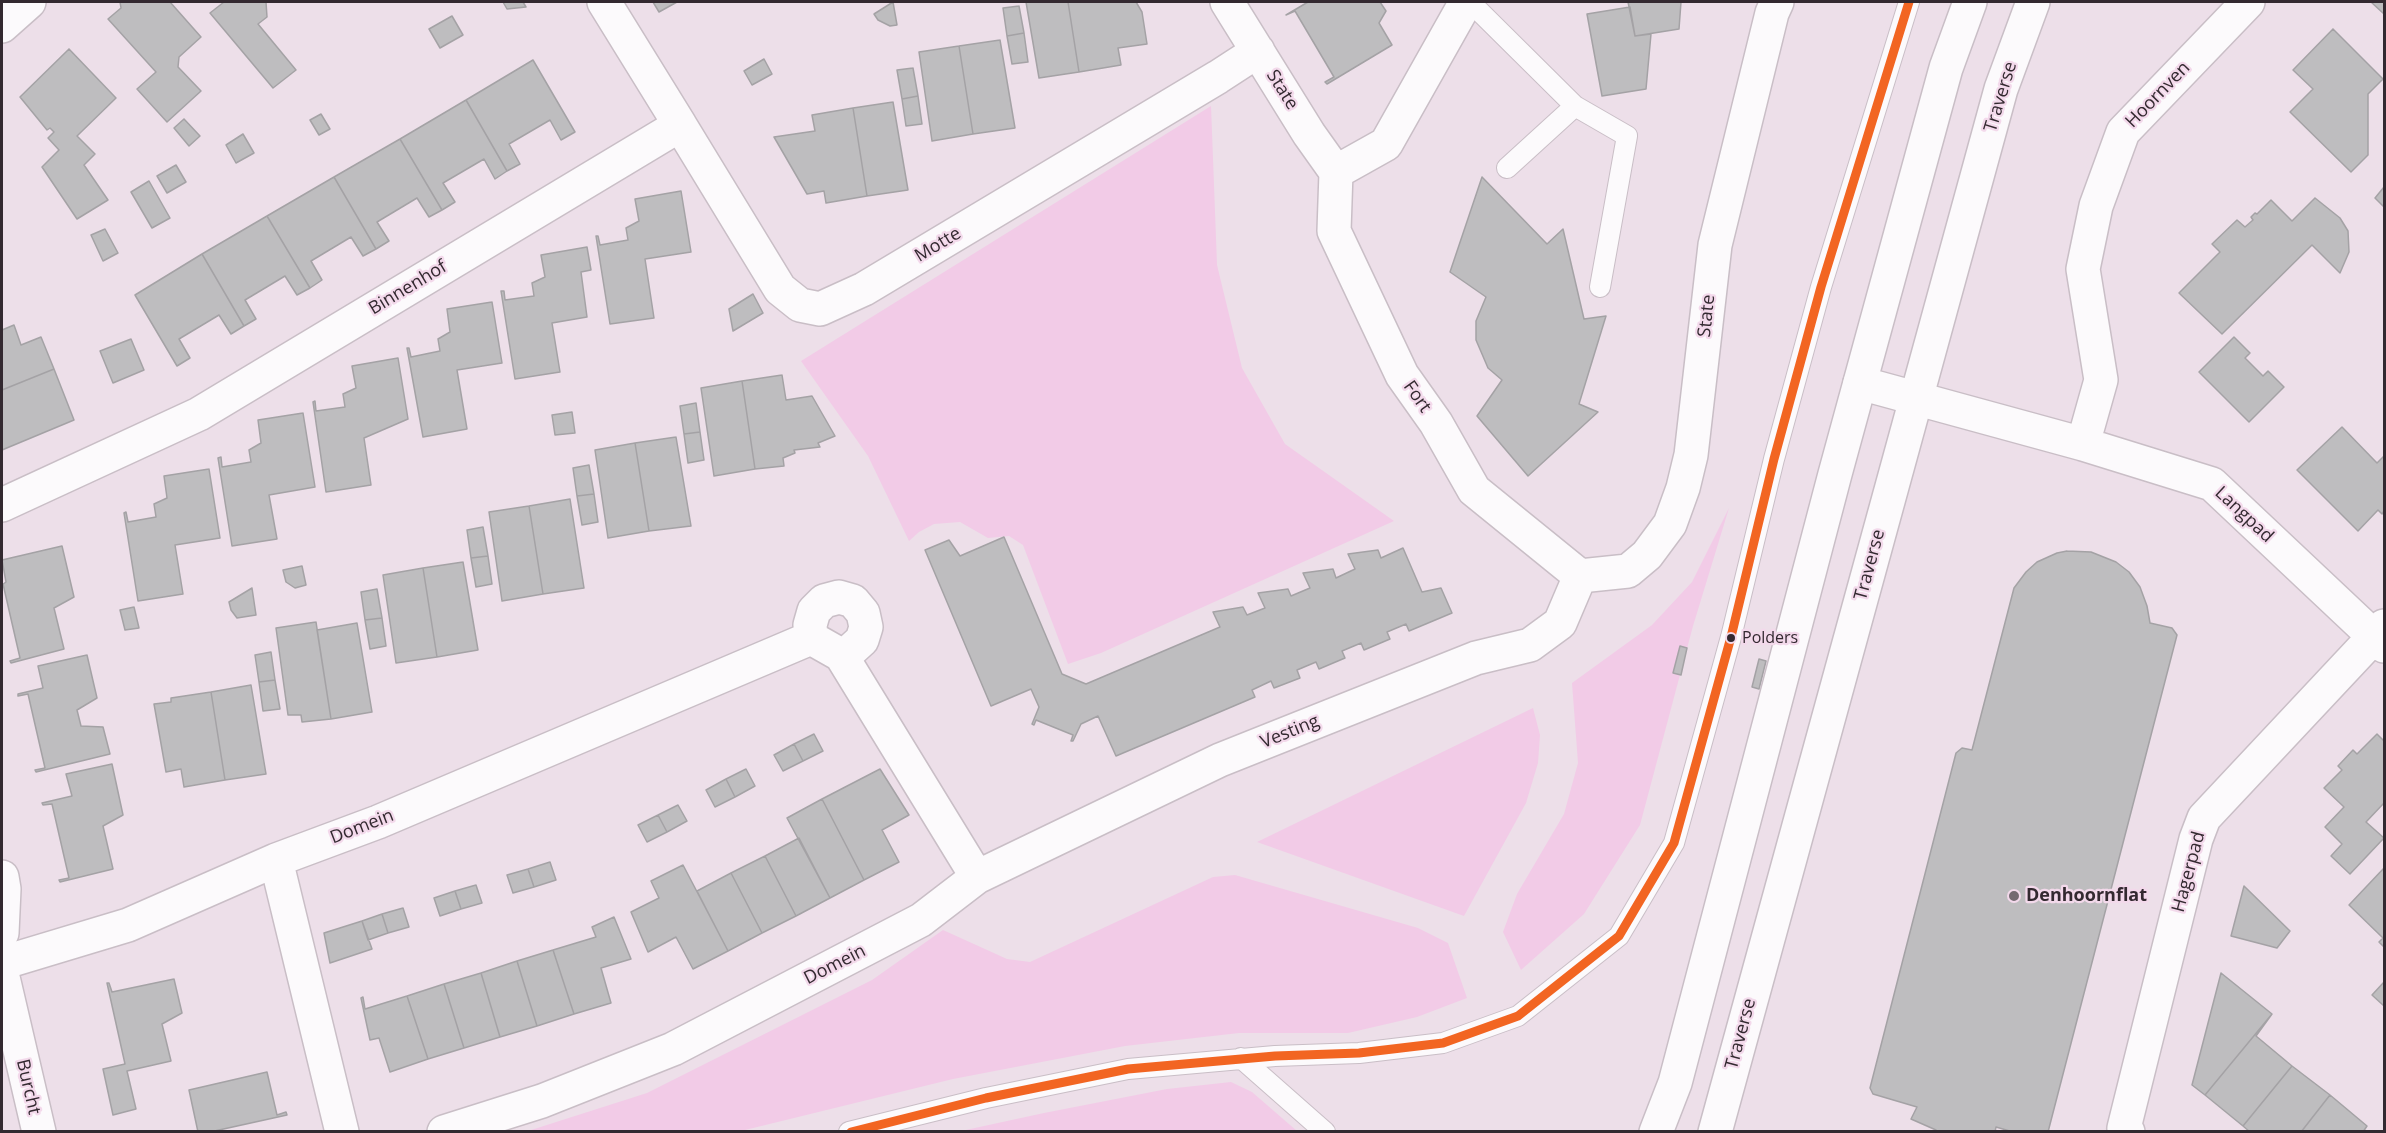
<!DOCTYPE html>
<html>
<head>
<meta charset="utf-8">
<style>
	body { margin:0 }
	#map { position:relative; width:2386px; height:1133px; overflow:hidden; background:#eddfe9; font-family:"Open Sans",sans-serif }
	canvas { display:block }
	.frame { position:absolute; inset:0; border:3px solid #332930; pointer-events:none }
</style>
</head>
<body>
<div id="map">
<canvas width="2386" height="1133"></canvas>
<div class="frame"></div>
</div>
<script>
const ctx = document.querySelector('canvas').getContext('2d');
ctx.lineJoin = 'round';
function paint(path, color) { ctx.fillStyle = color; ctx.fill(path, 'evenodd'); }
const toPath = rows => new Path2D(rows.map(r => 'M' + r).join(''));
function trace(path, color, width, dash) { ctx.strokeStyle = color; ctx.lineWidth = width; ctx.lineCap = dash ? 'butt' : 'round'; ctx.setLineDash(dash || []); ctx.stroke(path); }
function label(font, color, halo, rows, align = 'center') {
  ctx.font = font + ' "Open Sans",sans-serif'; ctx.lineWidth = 4.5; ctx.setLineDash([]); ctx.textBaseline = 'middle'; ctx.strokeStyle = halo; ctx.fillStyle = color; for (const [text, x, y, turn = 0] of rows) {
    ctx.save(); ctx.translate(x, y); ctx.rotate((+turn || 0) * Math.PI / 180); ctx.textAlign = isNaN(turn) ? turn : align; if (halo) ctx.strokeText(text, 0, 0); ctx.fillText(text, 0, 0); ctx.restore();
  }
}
const green = toPath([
	[1211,106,1217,265,1242,368,1285,444,1394,521,1101,653,1068,664,1023,545,1009,536,988,538,960,522,934,524,919,532,909,541,868,456,801,361],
	[1729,508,1693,626,1640,825,1584,914,1521,970,1503,932,1517,894,1564,814,1578,763,1572,683,1652,625,1692,582],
	[1533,708,1540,735,1538,763,1526,803,1464,916,1257,842],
	[1235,875,1418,928,1448,943,1467,998,1417,1017,1348,1033,1239,1033,1125,1046,953,1079,741,1131,528,1131,647,1093,872,980,943,930,1007,959,1030,962,1213,877],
	[1231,1082,1252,1092,1297,1131,961,1131,1044,1113,1167,1089]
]);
const building = toPath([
	[120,2,170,2,201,37,179,57,178,67,201,91,167,122,137,89,156,72,108,19,121,8,120,2],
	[224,2,266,2,267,17,258,24,296,70,273,88,210,13,224,2],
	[503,2,523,2,526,7,507,9,503,2],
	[653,2,677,2,659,12,653,2],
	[893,2,897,25,890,26,878,20,874,14,893,2],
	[1026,2,1068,2,1079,72,1039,78,1026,2],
	[1068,2,1136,2,1142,12,1147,44,1118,48,1121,65,1079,72,1068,2],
	[1308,2,1380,2,1386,11,1379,23,1392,45,1327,84,1325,82,1334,77,1295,11,1286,15,1308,2],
	[1628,2,1681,2,1679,29,1635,36,1628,2],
	[2371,2,2384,2,2384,14,2371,2],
	[1019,6,1024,33,1007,36,1003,8,1019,6],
	[1630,7,1635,36,1651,34,1646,89,1602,96,1587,14,1630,7],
	[452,16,463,35,440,48,429,29,452,16],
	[2333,29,2383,79,2368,94,2368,155,2351,172,2290,112,2313,89,2293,70,2333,29],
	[1024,33,1028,62,1012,64,1007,36,1024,33],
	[1000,40,1015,128,973,134,959,46,1000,40],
	[959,46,973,134,932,141,919,52,959,46],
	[69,49,116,98,77,136,95,154,84,165,108,200,77,219,42,167,59,150,48,138,54,132,50,128,47,130,20,97,69,49],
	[764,59,772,74,752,85,744,71,764,59],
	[533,60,575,132,561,140,550,120,509,144,520,164,507,171,466,100,533,60],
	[913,68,918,96,902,99,897,70,913,68],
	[918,96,922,124,906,126,902,99,918,96],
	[466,100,507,171,495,179,484,159,443,183,455,202,442,210,400,139,466,100],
	[893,102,908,190,867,196,853,108,893,102],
	[853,108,867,196,826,203,824,191,807,194,774,137,815,131,812,115,853,108],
	[321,114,330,129,319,135,310,120,321,114],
	[184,119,200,136,189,146,174,128,184,119],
	[243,134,254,153,236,163,226,145,243,134],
	[400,139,442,210,429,217,417,198,377,222,389,241,376,249,334,177,400,139],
	[176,165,186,182,167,193,157,176,176,165],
	[334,177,376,249,363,256,351,237,311,261,322,280,310,288,267,216,334,177],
	[1482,177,1547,244,1563,229,1584,319,1606,316,1579,404,1598,412,1528,476,1477,416,1502,380,1488,368,1476,340,1476,321,1486,297,1450,272,1482,177],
	[149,181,170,218,152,228,131,192,149,181],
	[2384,187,2384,207,2375,198,2384,187],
	[681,191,691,252,645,259,654,318,610,324,596,236,598,236,600,245,628,240,626,228,639,221,635,199,681,191],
	[2315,198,2340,218,2348,231,2349,252,2340,273,2312,245,2222,334,2179,293,2220,252,2212,244,2237,220,2245,227,2253,220,2251,217,2255,213,2257,214,2271,200,2292,221,2315,198],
	[267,216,310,288,297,295,285,276,245,300,256,319,244,326,202,254,267,216],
	[105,229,118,253,103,261,91,235,105,229],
	[587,247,591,270,581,272,587,317,552,323,560,372,515,379,501,291,504,291,505,300,534,296,532,283,545,277,541,255,587,247],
	[202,254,244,326,231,334,219,315,179,339,190,358,177,366,135,295,202,254],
	[753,294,763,313,733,331,729,309,753,294],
	[492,302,502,363,457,370,467,429,423,437,407,348,409,348,411,357,440,351,438,339,450,332,447,309,492,302],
	[14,325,21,345,41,337,54,369,2,390,2,330,14,325],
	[2234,337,2250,353,2245,358,2263,376,2268,371,2284,387,2249,422,2199,372,2234,337],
	[131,339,144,370,113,383,100,351,131,339],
	[398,358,408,419,364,438,371,485,326,492,313,402,315,401,316,411,345,407,343,394,356,388,352,366,398,358],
	[54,369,74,420,2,450,2,390,54,369],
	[782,375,786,400,812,396,835,436,818,443,820,447,794,450,795,453,783,458,784,466,755,469,742,381,782,375],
	[742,381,755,469,714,476,701,388,742,381],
	[696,403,700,432,684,434,680,406,696,403],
	[572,412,575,433,555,435,552,415,572,412],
	[303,413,315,487,269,495,277,539,232,546,218,458,221,457,222,467,251,462,249,450,261,443,258,420,303,413],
	[2342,427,2377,463,2384,456,2384,511,2382,514,2378,510,2358,531,2297,470,2342,427],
	[700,432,704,460,688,463,684,434,700,432],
	[676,437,691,526,649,531,635,443,676,437],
	[635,443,649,531,608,538,595,450,635,443],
	[589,465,594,494,577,496,573,468,589,465],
	[209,469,220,538,175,545,183,594,138,601,124,513,126,512,128,522,156,517,154,504,167,498,164,476,209,469],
	[594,494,598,522,582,525,577,496,594,494],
	[570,499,584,588,543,594,529,506,570,499],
	[529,506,543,594,502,601,489,512,529,506],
	[483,527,488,556,471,558,467,530,483,527],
	[1004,537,1062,674,1086,684,1220,627,1213,612,1243,607,1247,615,1265,608,1258,593,1288,589,1291,596,1310,588,1303,573,1333,569,1336,578,1355,569,1348,554,1378,550,1381,558,1403,548,1422,592,1441,588,1452,613,1409,631,1406,624,1387,632,1390,639,1364,650,1361,643,1342,651,1345,658,1319,669,1316,662,1297,670,1300,678,1274,688,1271,681,1252,690,1255,697,1116,756,1098,716,1081,724,1073,741,1071,741,1073,735,1036,720,1034,725,1032,724,1039,707,1031,689,991,706,925,550,949,540,960,556,1004,537],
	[62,546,74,597,54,608,64,649,11,663,10,661,20,658,3,584,2,585,6,582,2,560,62,546],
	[2067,551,2091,552,2116,562,2129,572,2140,587,2147,606,2150,623,2172,628,2177,635,2048,1132,2013,1132,1996,1127,1995,1132,1935,1132,1936,1130,1911,1119,1917,1107,1873,1094,1870,1088,1956,753,1962,748,1972,750,2014,588,2026,572,2037,562,2057,553,2067,551],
	[488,556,492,584,476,587,471,558,488,556],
	[463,562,478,650,437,657,423,568,463,562],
	[302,566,306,585,295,588,286,582,283,570,302,566],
	[423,568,437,657,396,663,383,575,423,568],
	[252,588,256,615,237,618,231,610,229,602,252,588],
	[377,589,382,618,365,620,361,592,377,589],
	[134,607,139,628,125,630,120,610,134,607],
	[382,618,386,646,370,649,365,620,382,618],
	[316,622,331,719,302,722,301,715,288,715,276,628,316,622],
	[357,623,372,712,331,719,317,630,357,623],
	[1680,646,1687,648,1681,675,1673,673,1680,646],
	[271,652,275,680,259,682,255,655,271,652],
	[87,655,97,698,77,710,81,726,103,727,110,754,36,772,35,770,45,768,28,694,18,696,18,694,43,688,38,666,87,655],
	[1759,659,1766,661,1759,689,1752,687,1759,659],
	[275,680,280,709,263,711,259,682,275,680],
	[251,685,266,774,225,780,211,692,251,685],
	[211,692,225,780,184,787,181,769,166,772,154,704,171,702,171,698,211,692],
	[814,734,823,751,803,761,794,744,814,734],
	[2377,734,2384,741,2384,803,2366,822,2384,838,2350,874,2331,856,2342,844,2325,827,2344,807,2324,788,2342,770,2338,766,2353,750,2357,754,2377,734],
	[794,744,803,761,783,771,774,755,794,744],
	[112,764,123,815,103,826,113,869,60,882,59,880,69,878,52,804,43,805,42,803,72,796,66,774,112,764],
	[746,769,755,786,735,797,726,779,746,769],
	[880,769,909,815,882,830,899,862,864,880,822,799,880,769],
	[726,779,735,797,715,807,706,790,726,779],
	[822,799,864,880,830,898,787,818,822,799],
	[678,805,687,821,667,832,658,815,678,805],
	[658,815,667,832,647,842,638,825,658,815],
	[799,838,830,898,796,916,765,856,799,838],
	[765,856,796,916,762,933,731,873,765,856],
	[550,862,556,880,534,887,528,869,550,862],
	[683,865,728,951,693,969,676,937,648,952,631,912,659,898,651,881,683,865],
	[2384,868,2384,947,2379,942,2383,938,2349,905,2384,868],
	[528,869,534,887,513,893,507,875,528,869],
	[731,873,762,933,728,951,697,891,731,873],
	[476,885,482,903,461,909,455,891,476,885],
	[2244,886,2290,931,2277,948,2231,936,2244,886],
	[455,891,461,909,440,916,434,898,455,891],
	[403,908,409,927,388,933,382,914,403,908],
	[382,914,388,933,368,940,362,921,382,914],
	[614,917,631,959,601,968,611,1003,574,1014,553,950,596,937,592,927,614,917],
	[362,921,372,949,330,963,324,933,362,921],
	[553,950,574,1014,537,1026,517,961,553,950],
	[517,961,537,1026,500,1037,481,973,517,961],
	[481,973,500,1037,464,1048,444,984,481,973],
	[2221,973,2272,1014,2205,1095,2192,1085,2221,973],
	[174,979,182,1013,162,1024,171,1061,127,1071,136,1109,113,1115,103,1069,125,1064,107,983,109,983,112,992,174,979],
	[2384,982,2384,1006,2372,995,2384,982],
	[444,984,464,1048,428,1059,407,996,444,984],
	[407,996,428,1059,390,1072,379,1038,370,1040,361,998,363,997,365,1009,407,996],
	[2272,1014,2256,1036,2292,1066,2243,1126,2205,1095,2272,1014],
	[2292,1066,2330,1095,2301,1132,2250,1132,2243,1126,2292,1066],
	[267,1072,277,1115,286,1112,287,1115,210,1132,198,1132,189,1090,267,1072],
	[2330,1095,2367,1126,2363,1132,2301,1132,2330,1095]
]);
const service = toPath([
	[1470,2,1575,106,1627,136,1600,287],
	[1507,168,1575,106],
	[1241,1058,1325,1132],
	[849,1132,986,1098,1128,1069,1275,1056,1359,1053,1443,1043,1518,1016,1619,936,1674,843,1731,637,1774,459,1821,287,1909,2]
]);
const minor = toPath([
	[1227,2,1309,134,1336,172],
	[2248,2,2123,132,2096,206,2083,269,2101,380,2083,444,2212,484,2384,646],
	[2,26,29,2],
	[680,125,780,289,800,305,820,309,864,289,1218,77,1258,51],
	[1336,172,1334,231,1402,375,1436,423,1474,490,1580,576],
	[1336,172,1386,144,1466,2],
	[1860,383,2083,444],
	[2,505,199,414,680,125,604,2],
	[1580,576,1628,571,1647,555,1670,524,1683,488,1691,455,1715,245,1772,13,1777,2],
	[811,638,810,625,814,611,824,601,839,597,853,601,863,613,866,627,862,640,851,650,841,655],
	[276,860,342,1132],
	[2,877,4,889,2,933],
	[2,963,128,925,276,860,378,822,811,638,841,655,977,877],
	[2,973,39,1132],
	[444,1132,542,1101,673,1049,921,920,977,877,1220,760,1476,658,1530,645,1560,623,1580,576],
	[2128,1132,2124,1128,2196,839,2204,818,2384,626]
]);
const tertiary = toPath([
	[1656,1132,1675,1083,1835,474,1946,68,1970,2],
	[1715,1132,2001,89,2033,2]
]);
const bus1 = toPath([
	[851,1132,986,1098,1128,1069,1275,1056,1359,1053,1443,1043,1518,1016,1619,936,1674,843,1731,637,1774,459,1821,287,1909,2]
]);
const markers = [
	[1731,638,5,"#332930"],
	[2014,896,6,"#746971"]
];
const busNames = [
	["Polders",1742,638]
];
const streetNames = [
	["State",1282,90,58],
	["Hoornven",2158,95,-46],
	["Traverse",2001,97,-73],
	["Motte",938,245,-31],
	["Binnenhof",408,288,-31],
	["State",1707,316,-84],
	["Fort",1417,397,55],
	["Langpad",2244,515,43],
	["Traverse",1870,565,-75],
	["Vesting",1290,732,-22],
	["Domein",362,827,-21],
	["Hagerpad",2189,872,-75],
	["Domein",835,965,-27],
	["Traverse",1741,1034,-75],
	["Burcht",28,1087,77]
];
const poiNames = [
	["Denhoornflat",2026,896]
];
paint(green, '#f2cbe7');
paint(building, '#bebdbf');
trace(building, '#a4a2a5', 1.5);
trace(service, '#c9bec6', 22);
trace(minor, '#c9bec6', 36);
trace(tertiary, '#c9bec6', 36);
trace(service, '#fcfafc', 20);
trace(minor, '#fcfafc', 33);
trace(tertiary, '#fcfafc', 33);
trace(bus1, '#f26522', 9);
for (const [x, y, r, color] of markers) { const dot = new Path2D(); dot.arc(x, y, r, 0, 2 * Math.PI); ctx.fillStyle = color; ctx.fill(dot); trace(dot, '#f3d9eb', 2); }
label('16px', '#332930', '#f3d9eb', busNames, 'left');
label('18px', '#332930', '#f3d9eb', streetNames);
label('bold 18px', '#332930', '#f3d9eb', poiNames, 'left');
</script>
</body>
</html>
